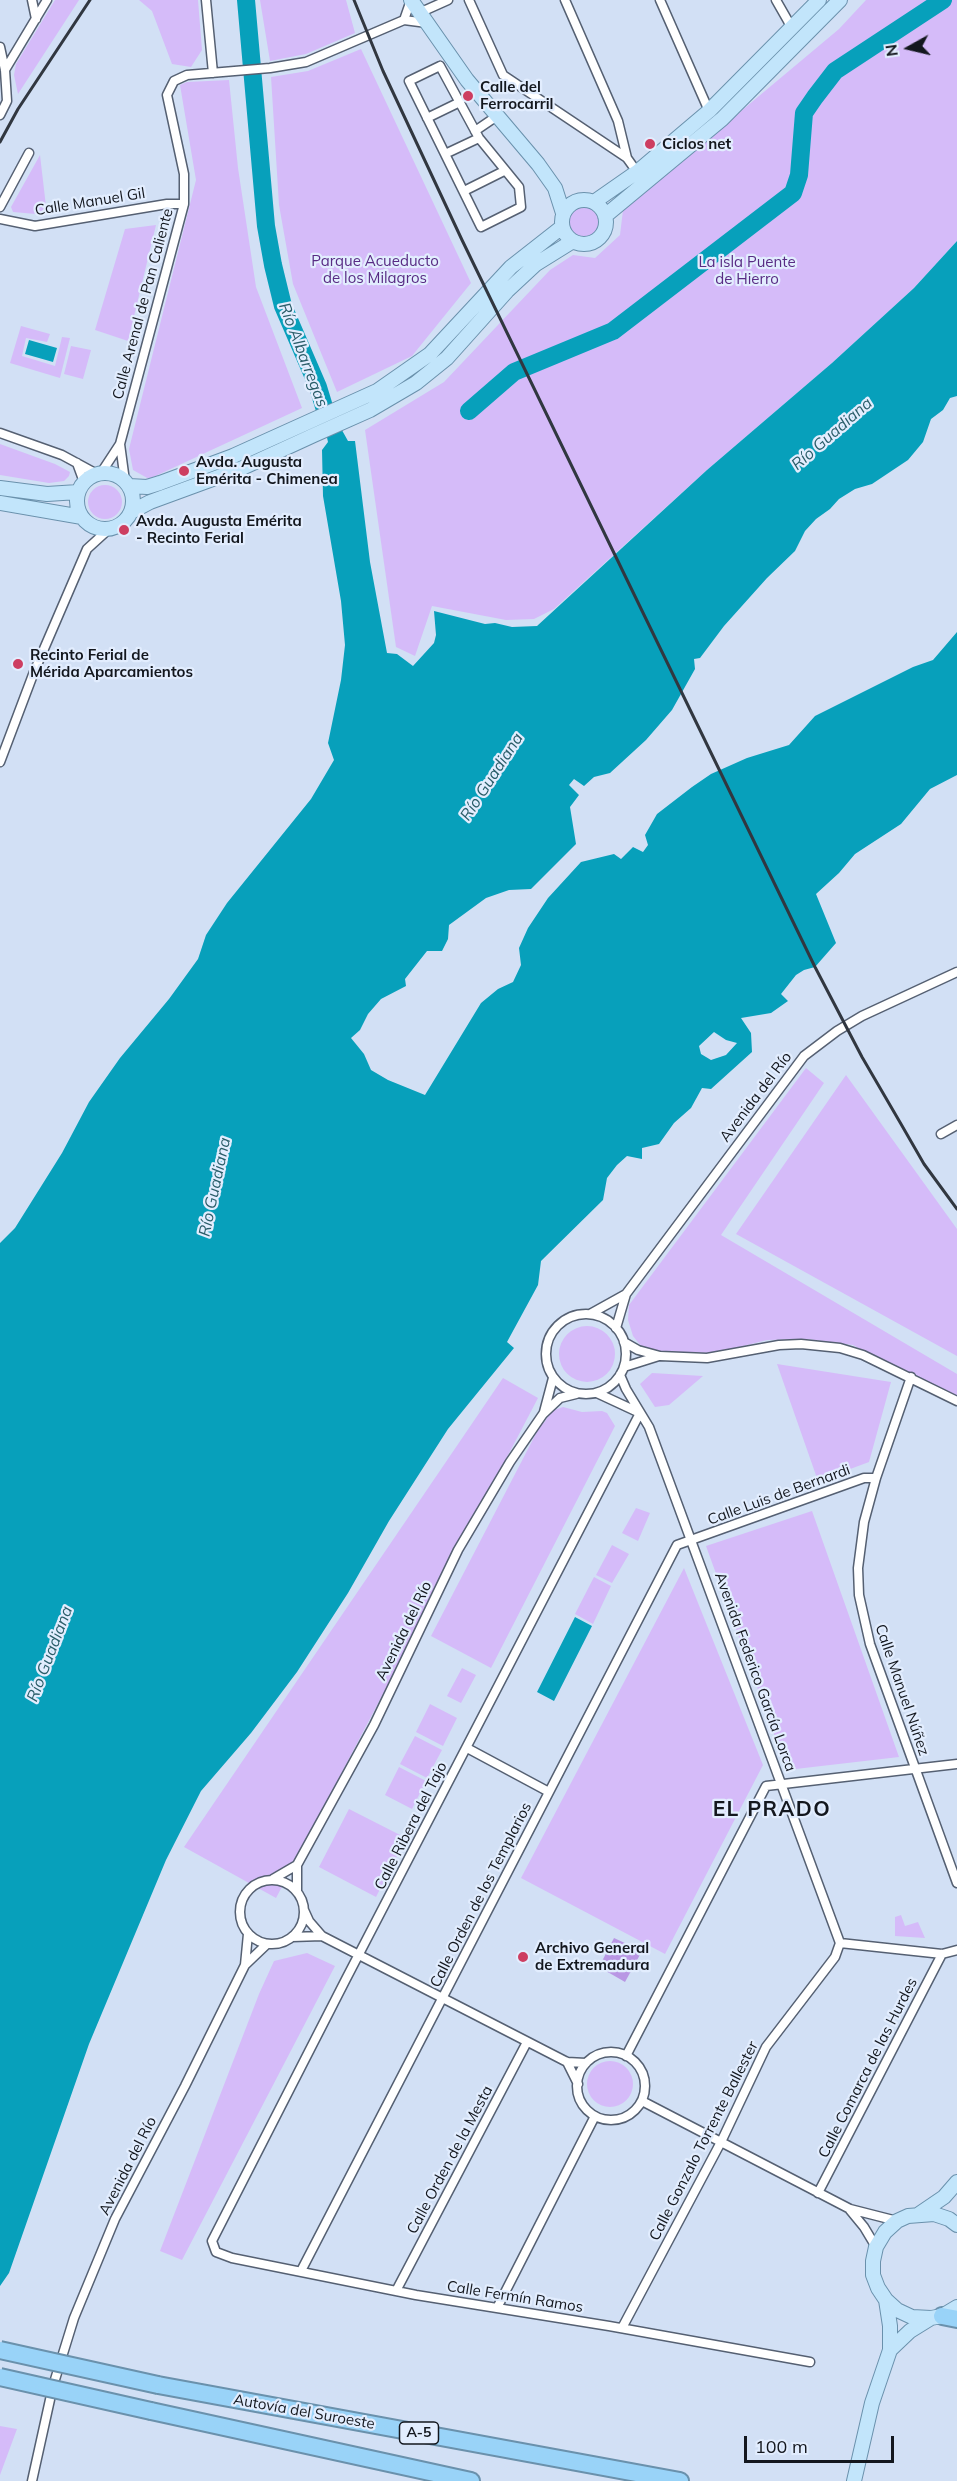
<!DOCTYPE html>
<html>
<head>
<meta charset="utf-8">
<style>
	body { margin:0 }
	#map { position:relative; width:957px; height:2481px; overflow:hidden; background:#d2e0f5; font-family:Mulish,sans-serif }
	canvas { display:block }
	.north { position:absolute; left:879px; top:18px; width:60px; height:60px; -webkit-text-stroke:4px #e2edfe; paint-order:stroke; rotate:262deg; font-size:16px; font-weight:700; line-height:24px; text-align:center; color:#13171e }
	.north::after { content:''; display:block; margin:auto; width:21px; height:27px; background:#13171e; clip-path:polygon(50% 0,100% 100%,50% 72%,0 100%) }
	.scale { position:absolute; left:744px; top:2436px; width:150px; height:27px; box-sizing:border-box; border:3px solid #13171e; border-top:0; padding-left:8px; font-size:18px; line-height:21px; white-space:nowrap; color:#13171e; -webkit-text-stroke:4px #e2edfe; paint-order:stroke }
</style>
</head>
<body>
<div id="map">
<canvas width="957" height="2481"></canvas>
<div class="north">N</div>
<div class="scale">100 m</div>
</div>
<script>
const ctx = document.querySelector('canvas').getContext('2d');
ctx.lineJoin = 'round';
function paint(path, color) { ctx.fillStyle = color; ctx.fill(path, 'evenodd'); }
const toPath = rows => new Path2D(rows.map(r => 'M' + r).join(''));
function trace(path, color, width, dash) { ctx.strokeStyle = color; ctx.lineWidth = width; ctx.lineCap = dash ? 'butt' : 'round'; ctx.setLineDash(dash || []); ctx.stroke(path); }
function label(font, color, halo, rows, align = 'center') {
  ctx.font = font + ' Mulish,sans-serif'; ctx.lineWidth = 4.5; ctx.setLineDash([]); ctx.textBaseline = 'middle'; ctx.strokeStyle = halo; ctx.fillStyle = color; for (const [text, x, y, turn = 0] of rows) {
    ctx.save(); ctx.translate(x, y); ctx.rotate((+turn || 0) * Math.PI / 180); ctx.textAlign = isNaN(turn) ? turn : align; if (halo) ctx.strokeText(text, 0, 0); ctx.fillText(text, 0, 0); ctx.restore();
  }
}
const green = toPath([
	[55,0,79,0,18,94,14,75,16,64],
	[139,0,198,0,202,50,191,67,172,64,152,11],
	[260,0,346,0,355,33,306,54,270,61],
	[866,0,957,0,957,241,914,288,832,363,707,470,554,609,534,619,506,620,432,606,415,656,396,647,365,430,444,382,550,270,573,255,595,258,620,235,623,210,839,29],
	[361,49,471,283,412,356,337,392,293,284,279,205,271,77,308,71],
	[229,80,238,168,256,287,302,408,149,479,133,470,129,449,196,180,180,85,187,82],
	[40,155,47,215,13,212,11,207],
	'569 222a15 15 0 1 1 30 0a15 15 0 1 1-30 0Z',
	[156,225,128,341,95,330,125,229],
	[21,326,50,334,47,342,26,338,22,356,55,366,62,337,70,338,60,378,10,363],
	[71,346,91,350,83,379,64,374],
	[0,444,55,464,70,472,69,476,64,481,49,483,0,475],
	'88 502a17 17 0 1 1 34 0a17 17 0 1 1-34 0Z',
	[806,1068,824,1083,721,1235,957,1374,957,1403,853,1345,807,1339,767,1340,716,1353,654,1352,641,1346,633,1336,628,1320,629,1305],
	[846,1075,957,1229,957,1356,736,1234],
	'559 1354a28 28 0 1 1 56 0a28 28 0 1 1-56 0Z',
	[777,1364,891,1382,869,1462,818,1481],
	[652,1373,703,1376,669,1405,655,1407,640,1384],
	[503,1378,538,1398,276,1898,184,1847],
	[563,1407,582,1412,602,1411,607,1413,615,1426,491,1668,431,1636,542,1422,544,1423,551,1411],
	[636,1508,650,1513,638,1541,622,1533],
	[812,1511,899,1757,787,1770,706,1546],
	[612,1545,629,1554,612,1583,596,1575],
	[684,1568,763,1765,665,1954,521,1878],
	[594,1577,611,1586,593,1624,575,1614],
	[462,1668,476,1675,461,1703,447,1696],
	[430,1704,457,1718,443,1746,416,1732],
	[415,1736,442,1750,427,1778,400,1764],
	[399,1767,426,1781,412,1809,385,1795],
	[349,1809,406,1838,376,1897,319,1867],
	[901,1915,905,1926,918,1922,925,1938,895,1936,895,1917],
	[307,1953,335,1966,182,2260,160,2251,259,1994,274,1961],
	'587 2084a23 23 0 1 1 46 0a23 23 0 1 1-46 0Z',
	[0,2426,17,2429,0,2475]
]);
const forest = toPath([
	[614,1938,642,1951,625,1982,599,1967]
]);
const water = toPath([
	[957,241,957,396,950,398,943,410,931,419,923,442,908,460,872,484,855,489,839,499,830,509,816,519,805,531,795,551,767,578,724,626,700,658,694,659,695,669,672,710,646,740,610,773,594,777,584,786,574,779,569,785,579,795,570,807,576,844,531,889,509,890,486,898,449,925,448,939,442,951,427,951,405,979,406,986,381,999,368,1014,360,1030,351,1038,364,1054,371,1070,388,1080,425,1095,481,1003,498,989,513,982,521,965,519,948,528,928,548,898,581,862,614,854,621,859,633,847,643,852,648,845,645,835,657,814,692,787,711,774,747,758,789,745,815,716,913,667,933,660,957,632,957,775,930,789,901,824,855,854,839,873,816,894,836,943,815,967,804,970,796,975,781,994,788,1001,771,1013,741,1018,751,1033,752,1052,711,1089,702,1088,691,1108,674,1123,659,1144,642,1148,642,1159,627,1156,617,1165,607,1178,603,1200,541,1261,538,1285,507,1342,514,1348,448,1429,389,1521,348,1593,297,1672,251,1733,201,1791,166,1860,89,2044,9,2273,0,2286,0,1243,15,1228,62,1153,89,1102,120,1058,169,999,198,959,206,935,227,903,311,799,334,760,328,743,341,680,345,645,341,601,323,496,322,450,328,442,318,398,318,387,348,441,355,441,370,562,387,653,397,654,413,666,434,643,436,635,434,611,485,624,495,623,512,627,537,626,707,470,832,363,914,288],
	[714,1032,726,1040,737,1043,726,1055,711,1060,701,1054,699,1046],
	[29,340,57,348,53,362,25,354],
	[575,1617,592,1626,554,1701,537,1692]
]);
const river = toPath([
	[246,0,266,226,273,265,283,306,318,387,325,410],
	[469,411,514,372,613,331,793,193,799,175,804,113,815,97,835,71,943,0]
]);
const street = toPath([
	[32,0,36,19],
	[206,0,213,73],
	[469,0,503,75,627,158,637,172],
	[565,0,618,121,627,158],
	[660,0,709,111],
	[776,0,792,28],
	[419,13,448,0],
	[404,20,411,0],
	[0,47,5,70,7,101,0,115],
	[440,66,479,138,519,187,521,207,481,227,409,81,440,66],
	[5,70,47,0],
	[427,118,460,102],
	[475,131,497,116],
	[445,154,479,138],
	[464,191,504,171],
	[0,207,29,153],
	[0,219,35,226,167,204,184,204],
	[0,433,62,455,97,474],
	[120,444,125,481],
	[77,463,84,482],
	[101,473,120,444,184,204,184,174,167,95,174,81,187,75,270,68,306,62,404,20,427,23],
	[0,762,34,672,87,549,109,529],
	[941,1134,957,1125],
	'546 1354a40 40 0 1 1 80 0a40 40 0 1 1-80 0Z',
	[590,1314,626,1294],
	[616,1328,626,1294,804,1056,837,1031,862,1016,957,972],
	[624,1342,638,1350,660,1356,707,1358,779,1345,801,1344,840,1348,863,1355,957,1401],
	[624,1367,659,1356],
	[620,1375,626,1389,649,1427,840,1943],
	[911,1377,876,1478,864,1522,858,1568,859,1595,870,1644,957,1883],
	[597,1393,640,1413],
	[544,1412,553,1378],
	[640,1413,346,1979,212,2241,216,2252,232,2258,416,2295,609,2326,810,2362],
	[467,1748,549,1792],
	[273,1879,297,1865],
	'240 1912a32 32 0 1 1 64 0a32 32 0 1 1-64 0Z',
	[297,1891,297,1865,374,1725,458,1550,510,1462,543,1414,560,1398,576,1394],
	[304,1910,309,1921,322,1936,567,2062,586,2063],
	[292,1937,322,1936],
	[840,1943,942,1954,957,1950],
	[245,1965,267,1944],
	'577 2086a34 34 0 1 1 68 0a34 34 0 1 1-68 0Z',
	[626,2056,766,1786,957,1764],
	[567,2062,578,2084],
	[642,2101,850,2209,897,2221],
	[818,2193,942,1954],
	[850,2210,864,2227,876,2247],
	[301,2271,677,1545,864,1478,876,1478],
	[396,2291,527,2042],
	[497,2308,595,2116],
	[622,2328,721,2142,766,2047,835,1957,840,1943],
	[32,2481,53,2386,74,2318,115,2219,185,2086,245,1965,248,1934]
]);
const primary = toPath([
	[411,0,467,80,538,164,555,188,563,213],
	'562 222a22 22 0 1 1 44 0a22 22 0 1 1-44 0Z',
	[594,202,637,172,709,111,819,0],
	[605,216,722,119,840,0],
	'77 501a28 28 0 1 1 56 0a28 28 0 1 1-56 0Z',
	[129,486,147,487,160,483,233,456,377,391,430,354,511,267,562,227],
	[0,488,47,494,78,492],
	[0,503,82,517],
	[131,512,150,502,240,469,314,435,370,410,416,383,447,358,507,291,536,264,573,241],
	[919,2214,944,2197,957,2182],
	[957,2225,949,2219,934,2214,908,2216,897,2221,885,2232,876,2247,873,2261,873,2275,878,2288,886,2300,897,2310,912,2317,931,2318,942,2316,957,2307],
	[890,2350,910,2331,931,2318],
	[854,2481,872,2403,890,2350,890,2326,886,2300]
]);
const highway = toPath([
	[942,2316,957,2319],
	[158,2385,680,2481],
	[151,2411,471,2481]
]);
const rail = toPath([
	[354,0,383,71,462,240,815,967,862,1057,901,1124,924,1164,957,1209],
	[0,142,18,109,90,0]
]);
const highwayBridge = toPath([
	[0,2350,158,2385],
	[0,2377,151,2411]
]);
const markers = [
	[468,96,6,"#cd3e61"],
	[650,144,6,"#cd3e61"],
	[184,471,6,"#cd3e61"],
	[124,530,6,"#cd3e61"],
	[18,664,6,"#cd3e61"],
	[523,1957,6,"#cd3e61"]
];
const shields = [
	[419,2433,39]
];
const shieldNames = [
	["A-5",419,2433]
];
const poiNames = [
	["Calle del",480,87],
	["Ferrocarril",480,104],
	["Ciclos net",662,144],
	["Avda. Augusta",196,462],
	["Emérita - Chimenea",196,479],
	["Avda. Augusta Emérita",136,521],
	["- Recinto Ferial",136,538],
	["Recinto Ferial de",30,655],
	["Mérida Aparcamientos",30,672],
	["Archivo General",535,1948],
	["de Extremadura",535,1965]
];
const streetNames = [
	["Calle Manuel Gil",90,202,-9],
	["Calle Arenal de Pan Caliente",143,304,-75],
	["Avenida del Río",756,1097,-53],
	["Calle Luis de Bernardi",779,1495,-20],
	["Avenida del Río",404,1631,-64],
	["Avenida Federico García Lorca",755,1672,70],
	["Calle Manuel Núñez",902,1690,71],
	["Calle Ribera del Tajo",411,1826,-63],
	["Calle Orden de los Templarios",481,1895,-63],
	["Calle Comarca de las Hurdes",868,2068,-63],
	["Calle Gonzalo Torrente Ballester",704,2141,-63],
	["Calle Orden de la Mesta",450,2160,-62],
	["Avenida del Río",128,2166,-63],
	["Calle Fermín Ramos",515,2297,9],
	["Autovía del Suroeste",304,2412,10]
];
const parkNames = [
	["Parque Acueducto",375,261],
	["de los Milagros",375,278],
	["La isla Puente",747,262],
	["de Hierro",747,279]
];
const waterNames = [
	["Río Albarregas",303,355,69],
	["Río Guadiana",832,434,-41],
	["Río Guadiana",492,777,-57],
	["Río Guadiana",215,1187,-78],
	["Río Guadiana",50,1654,-69]
];
const districtNames = [
	["EL PRADO",772,1810]
];
paint(green, '#d5bbf9');
paint(forest, '#b997e4');
paint(water, '#07a0bb');
trace(river, '#07a0bb', 18);
trace(street, '#556072', 11);
trace(primary, '#6a91ac', 16);
trace(highway, '#6a91ac', 20);
trace(street, '#fff', 8);
trace(primary, '#c2e5fb', 14);
trace(highway, '#99d3f8', 16);
trace(rail, '#313740', 3);
trace(highwayBridge, '#6a91ac', 20, []);
trace(highwayBridge, '#99d3f8', 16);
for (const [x, y, r, color] of markers) { const dot = new Path2D(); dot.arc(x, y, r, 0, 2 * Math.PI); ctx.fillStyle = color; ctx.fill(dot); trace(dot, '#e2edfe', 2); }
for (const [x, y, w] of shields) { const box = new Path2D(); box.roundRect(x - w / 2, y - 11, w, 22, 4.5); ctx.fillStyle = '#e2edfe'; ctx.fill(box); trace(box, '#13171e', 1.5); }
label('bold 14px', '#13171e', null, shieldNames);
label('bold 15px', '#13171e', '#e2edfe', poiNames, 'left');
label('15px', '#13171e', '#e2edfe', streetNames);
label('15px', '#582b84', '#e2edfe', parkNames);
label('italic 16px', '#2a5d69', '#e2edfe', waterNames);
ctx.letterSpacing = '1.5px';
label('bold 21px', '#13171e', '#e2edfe', districtNames);
ctx.letterSpacing = '0px';
</script>
</body>
</html>
